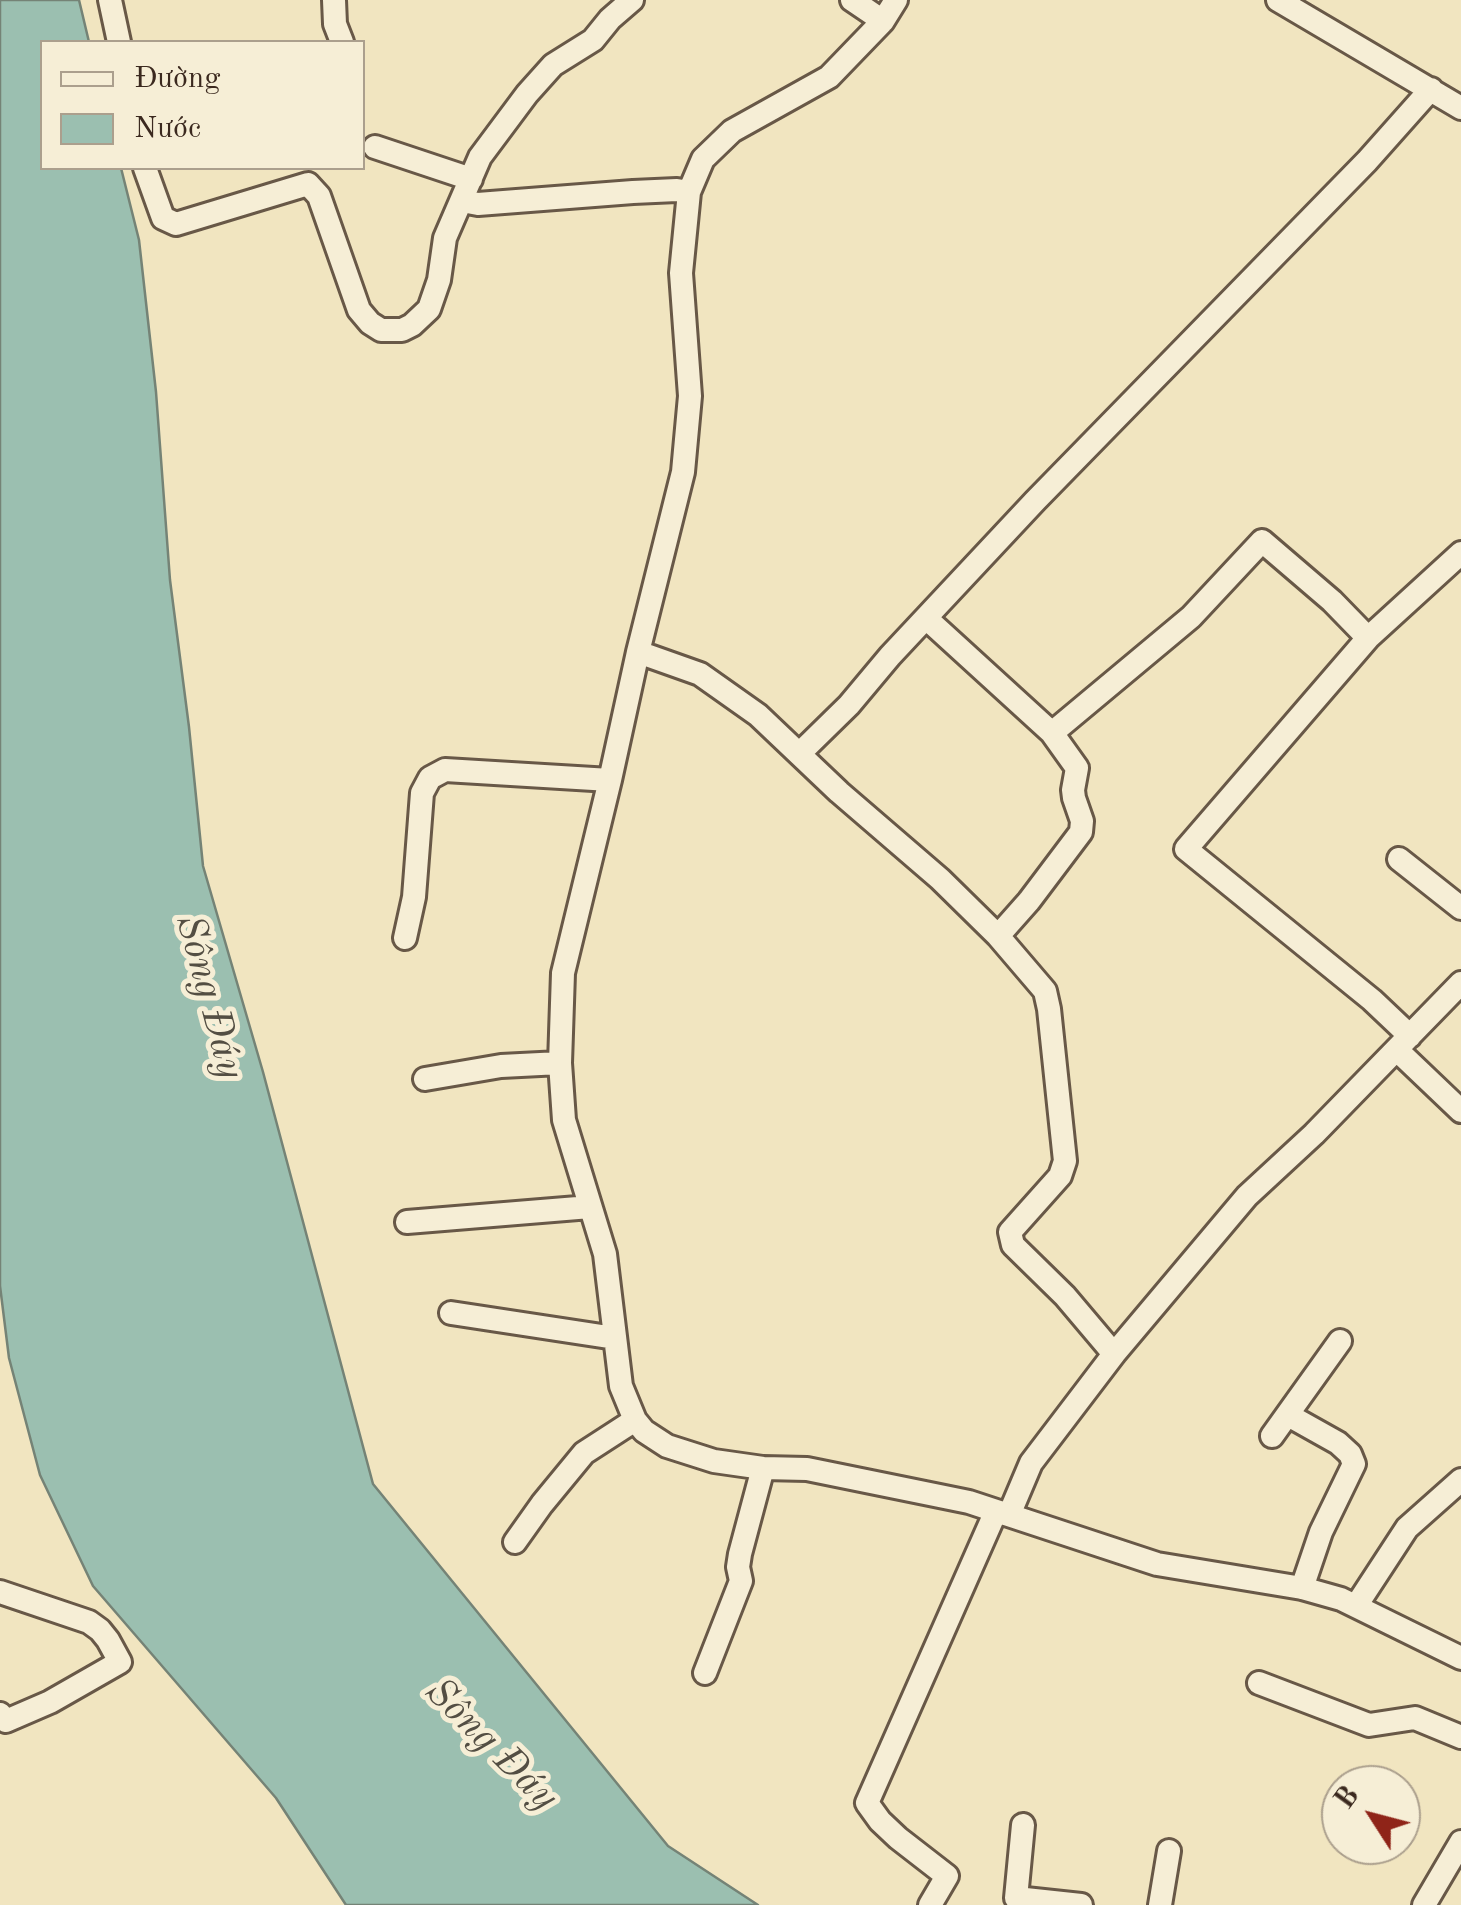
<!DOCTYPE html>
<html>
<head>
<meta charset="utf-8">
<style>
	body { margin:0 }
	#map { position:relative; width:1461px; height:1905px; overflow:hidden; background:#f1e5c0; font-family:"Old Standard TT",serif }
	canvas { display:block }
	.legend { position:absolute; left:40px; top:40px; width:325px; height:130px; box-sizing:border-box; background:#f6eed6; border:2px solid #ab9f8d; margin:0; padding:12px 18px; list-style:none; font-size:30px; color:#3b291f }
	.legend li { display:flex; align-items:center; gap:20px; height:50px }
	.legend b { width:50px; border:2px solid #ab9f8d }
	.north { position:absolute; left:1321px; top:1765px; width:100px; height:100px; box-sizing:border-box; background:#f6eed6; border:2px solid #ab9f8d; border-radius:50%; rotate:306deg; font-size:28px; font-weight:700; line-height:40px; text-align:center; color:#3b291f }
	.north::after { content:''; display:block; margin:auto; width:35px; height:45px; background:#8f2418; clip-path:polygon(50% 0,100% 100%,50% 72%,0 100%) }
</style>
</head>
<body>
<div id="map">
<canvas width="1461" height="1905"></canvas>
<ul class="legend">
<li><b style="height:12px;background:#f6eed6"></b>Đường</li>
<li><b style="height:28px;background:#9bbfb0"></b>Nước</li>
</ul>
<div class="north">B</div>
</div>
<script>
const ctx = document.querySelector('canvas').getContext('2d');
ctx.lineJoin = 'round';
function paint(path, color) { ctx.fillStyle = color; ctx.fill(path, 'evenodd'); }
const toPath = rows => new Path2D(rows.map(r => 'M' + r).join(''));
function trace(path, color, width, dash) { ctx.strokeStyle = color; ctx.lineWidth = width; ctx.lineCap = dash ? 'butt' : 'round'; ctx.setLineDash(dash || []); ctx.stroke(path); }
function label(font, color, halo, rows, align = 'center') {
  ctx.font = font + ' "Old Standard TT",serif'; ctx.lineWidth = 10; ctx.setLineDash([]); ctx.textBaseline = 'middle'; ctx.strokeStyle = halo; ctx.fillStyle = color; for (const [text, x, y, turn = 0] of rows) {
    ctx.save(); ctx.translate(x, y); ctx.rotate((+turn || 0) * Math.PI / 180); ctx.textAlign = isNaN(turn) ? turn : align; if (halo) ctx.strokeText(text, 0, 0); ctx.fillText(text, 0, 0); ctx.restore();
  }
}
const water = toPath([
	[0,0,79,0,89,42,42,42,42,168,121,168,139,240,156,392,170,580,189,727,203,866,263,1072,373,1484,668,1846,758,1905,346,1905,276,1798,93,1586,40,1475,9,1358,0,1286,0,0]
]);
const minor = toPath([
	[110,0,119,42],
	[334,0,335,24,342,42],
	[852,0,883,21],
	[896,0,883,21,829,77,732,131,703,159,689,192,681,273,690,396,683,472,638,652,610,780,563,973,560,1063,564,1120,605,1254,621,1386,635,1420,644,1431,667,1446,714,1461,763,1468,807,1469,969,1502,1157,1564,1302,1588,1341,1599,1461,1658],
	[1278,0,1461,108],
	[375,147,471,179],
	[145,168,163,218,176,224,308,184,319,196,359,310,370,323,381,330,402,330,412,325,429,309,439,280,445,238,480,157,527,94,553,65,593,40,610,19,632,0],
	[462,201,478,204,633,192,677,190,689,192],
	[926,618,1052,733,1191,617,1262,541,1332,601,1368,638],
	[638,652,700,674,758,715,839,792,940,879,998,936,1045,991,1049,1009,1065,1161,1060,1176,1010,1232,1013,1245,1065,1296,1114,1354],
	[799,754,849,705,890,656,1035,501,1367,161,1431,89],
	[1399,859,1461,908],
	[998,936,1029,901,1081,832,1082,821,1074,798,1073,790,1077,768,1052,733],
	[405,938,414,897,422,793,430,778,445,770,610,780],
	[1410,1036,1372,1000,1186,849,1368,638,1461,553],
	[1397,1050,1461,1111],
	[425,1079,501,1066,560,1063],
	[407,1222,590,1207],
	[451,1313,615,1338],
	[1288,1415,1338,1443,1350,1454,1354,1464,1321,1532,1302,1588],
	[1272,1436,1340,1341],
	[1009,1515,1031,1463,1114,1354,1247,1196,1314,1134,1461,983],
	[515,1542,542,1504,584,1453,635,1420],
	[0,1592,89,1622,100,1630,108,1640,120,1662,50,1702,6,1721,0,1714],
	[1356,1606,1407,1528,1461,1480],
	[705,1673,741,1581,738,1567,740,1554,763,1468],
	[1259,1683,1369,1725,1415,1718,1461,1737],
	[1023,1825,1016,1898,1081,1905],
	[930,1905,947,1876,898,1838,880,1821,867,1803,996,1511],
	[1160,1905,1169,1851],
	[1424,1905,1461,1842]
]);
const waterNames = [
	["Sông Đáy",209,997,75],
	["Sông Đáy",491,1745,45]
];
paint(water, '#9bbfb0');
trace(water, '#758376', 2.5);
trace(minor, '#685847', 28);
trace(minor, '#f6eed6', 22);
label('italic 40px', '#534e43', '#f6eed6', waterNames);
</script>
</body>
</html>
